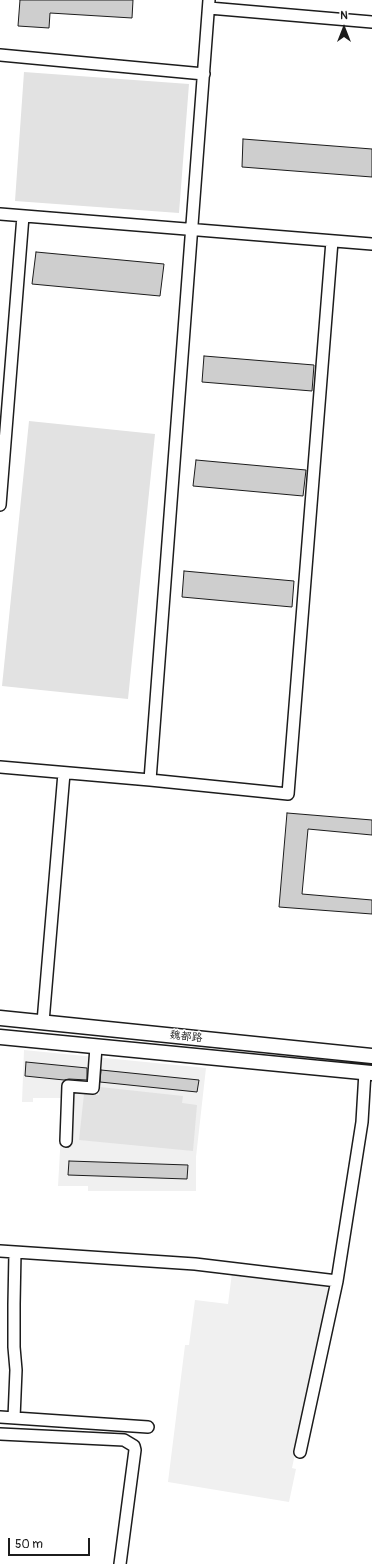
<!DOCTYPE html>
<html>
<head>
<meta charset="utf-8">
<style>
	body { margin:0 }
	#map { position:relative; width:372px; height:1564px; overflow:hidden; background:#fff; font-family:Pangolin,sans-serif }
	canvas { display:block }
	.north { position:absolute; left:324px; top:8px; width:40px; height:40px; -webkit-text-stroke:3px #fff; paint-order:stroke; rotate:0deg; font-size:11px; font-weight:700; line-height:16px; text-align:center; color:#1c1c1c }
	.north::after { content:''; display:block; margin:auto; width:14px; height:18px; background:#1c1c1c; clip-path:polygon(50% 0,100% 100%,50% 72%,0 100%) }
	.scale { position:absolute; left:8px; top:1538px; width:82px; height:18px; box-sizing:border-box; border:2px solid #1c1c1c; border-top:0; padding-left:5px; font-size:12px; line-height:14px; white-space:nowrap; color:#1c1c1c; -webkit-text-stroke:3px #fff; paint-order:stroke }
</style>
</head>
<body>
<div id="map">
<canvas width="372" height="1564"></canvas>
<div class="north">N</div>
<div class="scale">50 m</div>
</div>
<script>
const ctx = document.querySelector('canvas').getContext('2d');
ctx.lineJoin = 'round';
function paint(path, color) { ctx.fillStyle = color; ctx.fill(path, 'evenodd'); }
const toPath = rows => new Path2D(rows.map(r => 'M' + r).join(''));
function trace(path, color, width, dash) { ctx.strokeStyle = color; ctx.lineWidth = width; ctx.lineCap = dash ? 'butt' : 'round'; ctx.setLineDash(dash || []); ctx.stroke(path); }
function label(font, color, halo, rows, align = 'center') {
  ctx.font = font + ' Pangolin,"LXGW WenKai TC",sans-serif'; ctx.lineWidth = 3; ctx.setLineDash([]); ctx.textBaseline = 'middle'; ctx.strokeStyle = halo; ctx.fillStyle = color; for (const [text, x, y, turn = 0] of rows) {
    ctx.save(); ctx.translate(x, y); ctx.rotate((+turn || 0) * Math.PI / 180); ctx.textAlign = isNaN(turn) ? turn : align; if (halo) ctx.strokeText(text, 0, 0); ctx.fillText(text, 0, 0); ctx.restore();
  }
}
const built = toPath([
	[24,1050,206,1068,196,1157,196,1191,88,1191,88,1186,58,1186,63,1098,33,1098,33,1102,22,1102],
	[232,1273,327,1287,329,1291,292,1468,296,1469,289,1502,168,1482,185,1345,189,1345,195,1300,228,1304]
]);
const green = toPath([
	[24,72,189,84,179,213,15,201],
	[29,421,155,434,128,699,2,686],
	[100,1087,183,1096,182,1103,197,1105,193,1151,79,1140,84,1094,99,1095]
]);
const building = toPath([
	[20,0,133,0,132,18,50,13,49,28,18,26,20,0],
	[243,139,372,149,372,177,242,167,243,139],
	[36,252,164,264,160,296,32,284,36,252],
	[204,356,314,365,312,391,202,382,204,356],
	[196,460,306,470,303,496,193,486,196,460],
	[184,571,294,581,292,607,182,597,184,571],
	[287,813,372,820,372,835,308,829,302,894,372,900,372,914,279,907,287,813],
	[26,1062,87,1068,87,1080,69,1079,64,1080,25,1076,26,1062],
	[101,1070,199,1080,197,1092,100,1082,101,1070],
	[69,1161,188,1165,187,1179,68,1175,69,1161]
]);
const minor = toPath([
	[209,8,372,22],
	[0,55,204,74],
	[0,214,372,244],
	[0,505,23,216],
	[0,767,150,780,288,794,332,241],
	[150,780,209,0],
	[43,1022,64,773],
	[66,1141,68,1086,93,1088,96,1047],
	[0,1251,195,1264,337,1281],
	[0,1417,148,1427],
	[14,1418,16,1370,14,1347,14,1304,15,1252],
	[0,1434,124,1440,134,1446,135,1450,120,1564],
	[300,1452,337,1281,362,1122,365,1072]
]);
const major = toPath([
	[0,1018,372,1056],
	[0,1037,372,1073]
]);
const streetNames = [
	["魏都路",186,1037,6]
];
paint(built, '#f0f0f0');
paint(green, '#e2e2e2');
paint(building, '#cecece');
trace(building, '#1c1c1c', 1);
trace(minor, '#1c1c1c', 14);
trace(major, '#1c1c1c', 17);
trace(minor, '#fff', 11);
trace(major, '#fff', 14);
label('11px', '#1c1c1c', '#fff', streetNames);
</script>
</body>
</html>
